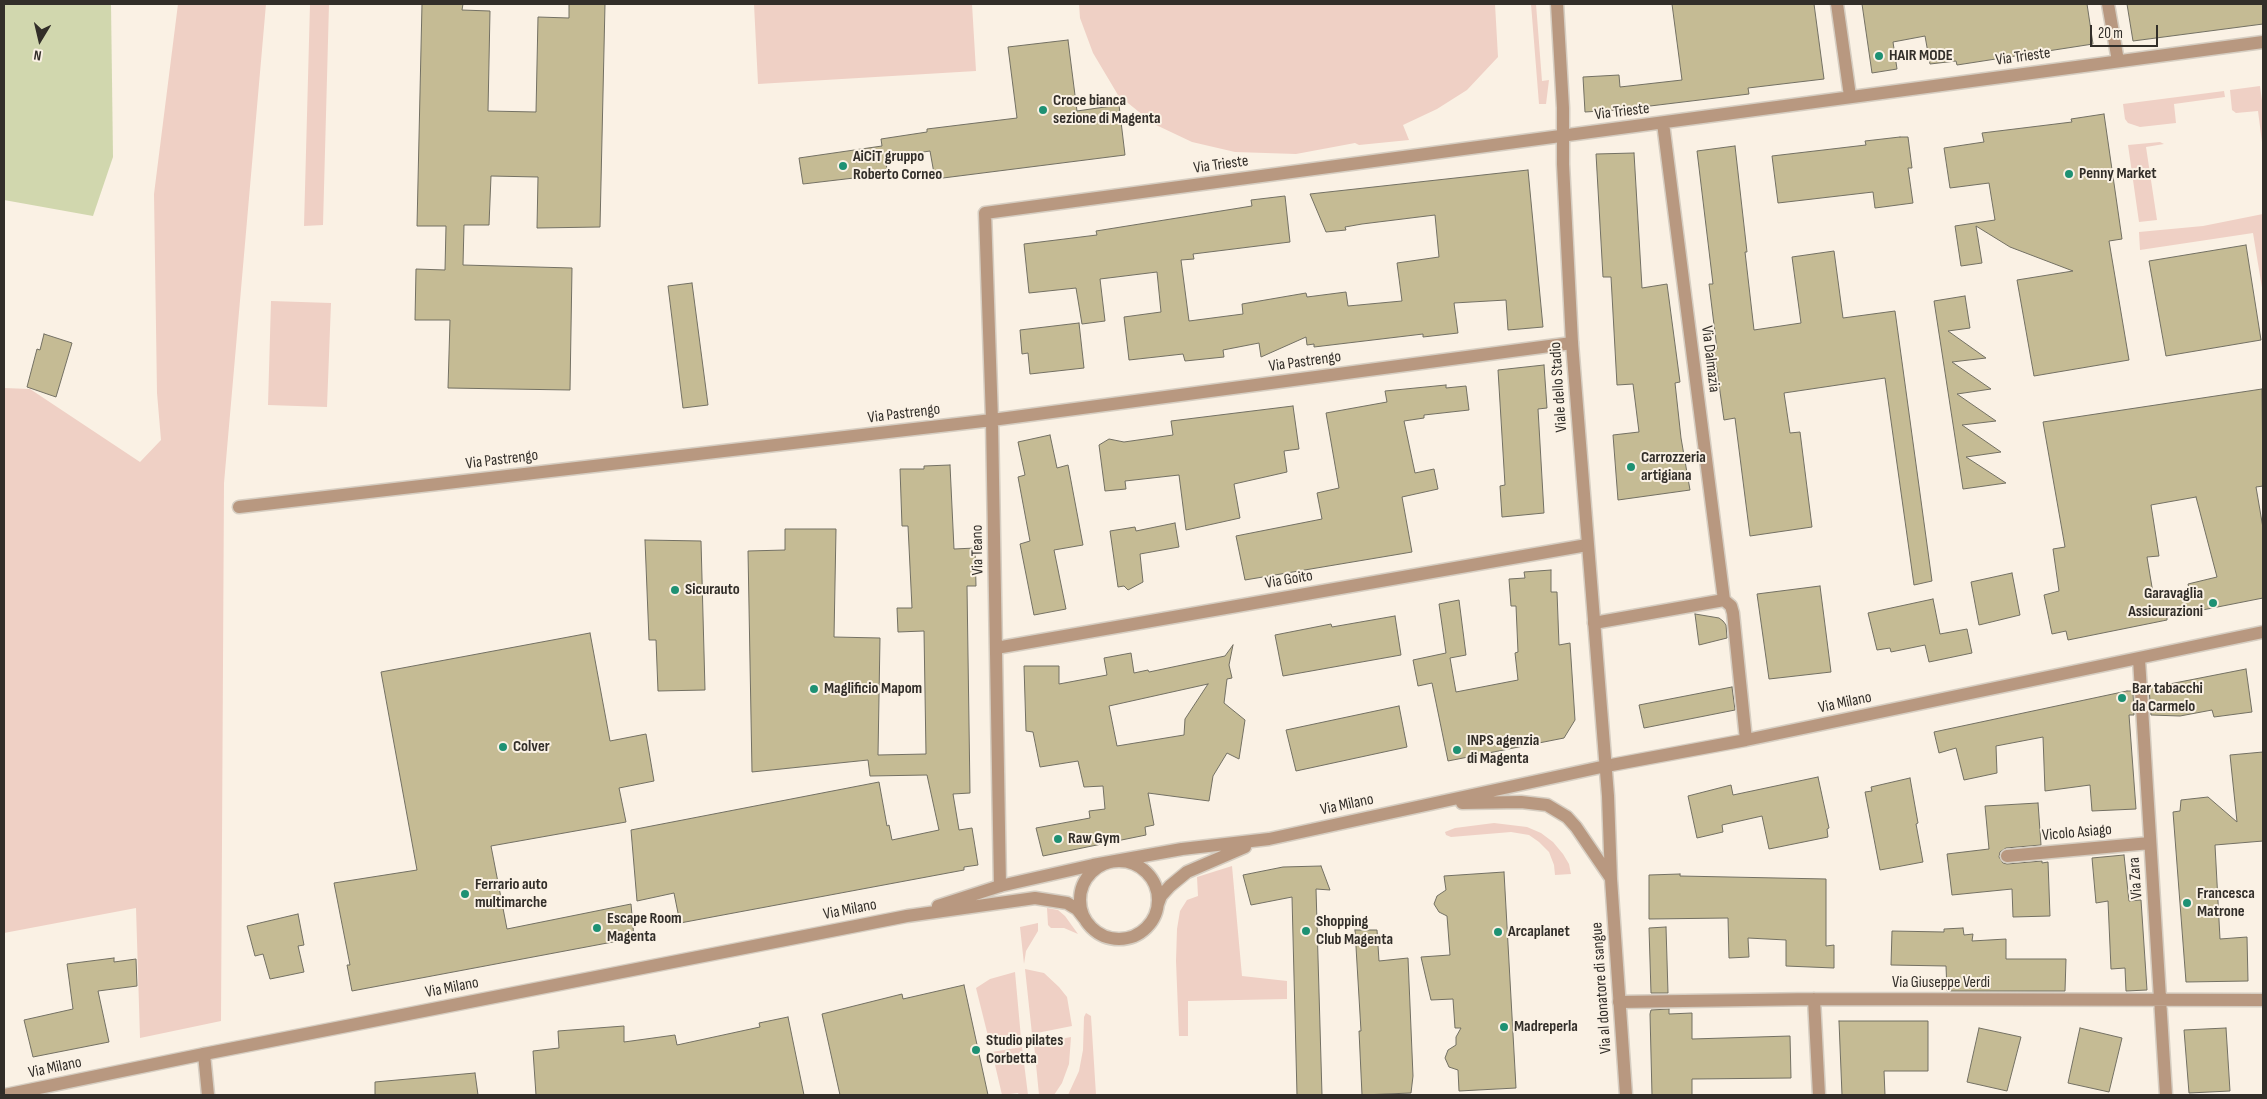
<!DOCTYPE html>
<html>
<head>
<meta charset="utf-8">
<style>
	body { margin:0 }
	#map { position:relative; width:2267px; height:1099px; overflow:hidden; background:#faf1e4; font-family:"Sofia Sans Condensed",sans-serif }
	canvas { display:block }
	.frame { position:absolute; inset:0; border:5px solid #322e29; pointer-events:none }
	.north { position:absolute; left:15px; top:15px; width:50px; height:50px; -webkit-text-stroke:4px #faf1e4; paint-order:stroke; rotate:189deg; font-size:14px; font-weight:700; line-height:20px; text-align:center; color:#322e29 }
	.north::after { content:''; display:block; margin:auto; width:18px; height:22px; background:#322e29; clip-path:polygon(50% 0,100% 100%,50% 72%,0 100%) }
	.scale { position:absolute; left:2090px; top:25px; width:68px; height:22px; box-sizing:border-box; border:2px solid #322e29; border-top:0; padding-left:6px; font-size:15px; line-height:18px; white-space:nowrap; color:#322e29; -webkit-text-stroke:4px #faf1e4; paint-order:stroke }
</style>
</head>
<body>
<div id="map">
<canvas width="2267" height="1099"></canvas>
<div class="frame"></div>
<div class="north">N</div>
<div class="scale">20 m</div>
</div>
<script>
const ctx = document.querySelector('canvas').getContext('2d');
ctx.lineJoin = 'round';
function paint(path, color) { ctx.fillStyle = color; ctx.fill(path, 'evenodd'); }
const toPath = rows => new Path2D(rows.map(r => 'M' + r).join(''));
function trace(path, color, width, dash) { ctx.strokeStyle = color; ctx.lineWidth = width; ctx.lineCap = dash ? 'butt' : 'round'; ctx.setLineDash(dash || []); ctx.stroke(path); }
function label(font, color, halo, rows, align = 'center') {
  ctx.font = font + ' "Sofia Sans Condensed",sans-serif'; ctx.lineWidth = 4; ctx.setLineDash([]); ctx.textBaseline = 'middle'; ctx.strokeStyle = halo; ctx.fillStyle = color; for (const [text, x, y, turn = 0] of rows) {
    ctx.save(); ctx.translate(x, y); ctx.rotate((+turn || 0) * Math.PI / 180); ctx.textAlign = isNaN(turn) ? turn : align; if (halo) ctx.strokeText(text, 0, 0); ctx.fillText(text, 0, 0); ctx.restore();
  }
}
const green = toPath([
	[178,4,266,4,224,483,221,1021,140,1038,136,908,4,933,4,388,30,389,140,462,161,440,157,393,154,194],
	[310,4,329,4,323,225,304,226],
	[754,4,972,4,976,71,758,84],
	[1079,4,1495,4,1498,57,1467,90,1437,109,1403,125,1409,140,1359,145,1355,143,1296,154,1235,152,1192,142,1154,124,1118,95,1093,53,1080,18],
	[1531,4,1536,4,1542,81,1549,80,1546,104,1539,104],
	[2260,86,2263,108,2263,150,2258,111,2236,113,2232,110,2230,90],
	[2224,91,2225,97,2174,104,2176,123,2140,127,2128,123,2125,119,2123,104],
	[2160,142,2164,144,2146,147,2157,220,2139,222,2128,145],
	[2263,214,2263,294,2253,233,2140,250,2139,232,2203,226],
	[271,301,331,303,327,407,268,405],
	[1494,823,1527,827,1541,833,1553,842,1563,854,1569,864,1571,874,1555,875,1554,865,1549,852,1539,842,1529,835,1511,832,1451,837,1446,835,1445,832,1455,828],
	[1232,866,1242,976,1287,981,1287,999,1188,1001,1188,1036,1179,1036,1176,961,1177,929,1180,911,1187,900,1198,896,1197,877],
	[1047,908,1058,910,1065,916,1078,934,1064,928,1051,928,1048,925],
	[1038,923,1038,931,1026,951,1024,964,1020,927],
	[1025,969,1044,973,1059,987,1067,997,1072,1026,1032,1034],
	[1015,972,1021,1038,990,1044,976,988,990,979],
	[1086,1013,1091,1016,1096,1095,1068,1095,1079,1071,1083,1050,1084,1017],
	[1071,1037,1069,1064,1062,1083,1054,1095,1039,1095,1034,1044],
	[1022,1047,1028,1095,1019,1095,1018,1093,1002,1095,992,1052]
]);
const water = toPath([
	[4,4,111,4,113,157,93,216,4,200]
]);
const building = toPath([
	[422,4,463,4,462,10,490,11,488,111,536,112,538,17,569,18,569,4,605,4,600,227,537,228,538,177,491,176,489,225,464,225,463,265,572,268,570,390,448,388,450,320,415,320,416,269,445,270,446,226,417,226,422,4],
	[1672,4,1814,4,1824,79,1748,88,1749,94,1617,110,1585,112,1583,77,1619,75,1620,87,1682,80,1672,4],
	[1862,4,2087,4,2093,44,1957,65,1956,61,1930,64,1925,36,1893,42,1897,69,1872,73,1862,4],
	[2127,4,2263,4,2263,24,2133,41,2127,4],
	[1068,40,1077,111,1119,105,1125,155,935,179,930,151,885,158,888,174,803,184,799,158,882,146,881,139,927,132,927,129,1017,118,1008,47,1068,40],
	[2104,114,2122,239,2109,241,2129,360,2034,376,2017,280,2073,271,2010,247,1976,226,1982,263,1961,266,1955,226,1995,220,1989,183,1950,188,1944,148,1984,142,1982,133,2072,122,2071,119,2104,114],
	[1900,137,1908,137,1912,168,1908,168,1913,203,1875,208,1873,192,1778,203,1772,156,1866,145,1865,141,1900,137],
	[1735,146,1747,252,1745,252,1754,330,1801,323,1792,257,1834,251,1843,318,1895,311,1932,581,1914,585,1885,378,1784,393,1790,433,1800,432,1812,527,1750,536,1735,418,1724,420,1714,349,1717,349,1709,284,1713,284,1697,151,1735,146],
	[1634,153,1642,288,1667,284,1680,382,1675,383,1681,438,1690,490,1618,500,1613,435,1639,432,1633,384,1617,385,1611,277,1603,277,1596,154,1634,153],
	[1528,170,1543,327,1508,330,1506,300,1454,303,1458,333,1423,337,1423,334,1314,347,1314,344,1307,345,1306,337,1261,357,1259,343,1223,350,1224,357,1185,361,1183,354,1129,360,1124,317,1161,312,1157,272,1100,279,1105,321,1082,324,1076,288,1029,293,1024,244,1097,235,1096,231,1252,206,1251,200,1285,196,1290,242,1193,254,1194,259,1181,260,1189,321,1243,314,1242,304,1306,293,1307,297,1346,292,1348,306,1402,301,1397,263,1439,257,1435,215,1362,224,1345,227,1346,230,1326,232,1310,194,1528,170],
	[2246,245,2261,340,2166,356,2149,261,2246,245],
	[692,283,708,405,683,408,668,286,692,283],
	[1965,296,1970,328,1948,331,1986,358,1952,362,1991,389,1957,394,1996,421,1962,425,2001,452,1966,457,2006,483,1963,489,1934,301,1965,296],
	[1079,323,1084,368,1030,374,1028,353,1022,354,1020,330,1079,323],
	[44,334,72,343,56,397,27,387,37,349,40,350,44,334],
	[1544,365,1547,408,1538,409,1544,513,1502,517,1500,486,1505,485,1498,370,1544,365],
	[1446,385,1446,388,1466,386,1469,410,1424,415,1424,418,1404,421,1415,473,1434,469,1438,489,1402,497,1412,552,1245,580,1236,536,1322,519,1317,493,1339,488,1326,413,1387,402,1385,391,1446,385],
	[2262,389,2263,486,2256,487,2263,528,2263,598,2167,617,2167,620,2068,640,2066,631,2052,634,2044,595,2059,591,2053,549,2065,547,2043,422,2262,389],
	[2196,497,2217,577,2188,584,2190,593,2154,599,2147,557,2159,556,2151,505,2196,497],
	[1293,406,1299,449,1284,451,1287,472,1234,484,1240,518,1186,530,1179,475,1125,481,1126,489,1105,491,1099,445,1109,439,1124,442,1173,435,1171,421,1293,406],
	[1050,435,1057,468,1068,465,1083,545,1054,550,1066,609,1034,615,1020,544,1030,541,1018,477,1025,475,1018,442,1050,435],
	[950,465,954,549,975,548,976,586,967,586,970,793,953,794,959,830,972,828,978,865,964,867,964,870,680,923,674,893,637,901,631,830,879,782,887,826,889,825,892,840,939,830,927,775,870,776,868,760,752,772,748,551,785,550,785,529,836,529,834,637,880,638,878,755,926,754,924,631,898,632,897,608,912,608,908,526,902,526,900,469,924,469,924,466,950,465],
	[1175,523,1179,547,1140,554,1143,582,1128,590,1124,586,1118,587,1110,531,1135,527,1136,531,1175,523],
	[645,540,701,541,705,690,658,691,656,640,649,640,645,540],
	[1551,570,1551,592,1557,592,1559,645,1570,643,1575,720,1564,738,1448,761,1432,683,1418,686,1413,660,1446,653,1439,604,1459,600,1466,655,1450,658,1456,692,1518,680,1515,653,1518,652,1516,606,1511,606,1509,579,1525,578,1524,572,1551,570],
	[2012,573,2020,615,1979,625,1971,582,2012,573],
	[1820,586,1831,672,1769,679,1757,594,1820,586],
	[1933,599,1940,634,1967,629,1972,653,1929,662,1925,645,1891,652,1890,648,1877,650,1868,613,1933,599],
	[1695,614,1719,618,1723,621,1726,625,1727,638,1699,645,1695,614],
	[1395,616,1401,655,1283,676,1275,635,1331,624,1332,627,1395,616],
	[590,633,610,741,646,734,654,781,619,788,626,822,491,846,507,929,631,904,634,938,352,991,347,965,350,965,334,883,417,870,381,672,590,633],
	[1233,645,1229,665,1232,678,1227,679,1224,703,1245,720,1239,759,1227,753,1213,776,1209,801,1148,793,1154,825,1145,827,1146,835,1043,856,1036,828,1090,818,1089,811,1105,809,1103,786,1084,787,1078,761,1040,767,1033,732,1026,731,1024,666,1059,666,1059,684,1107,675,1104,658,1131,653,1134,673,1148,670,1149,672,1225,656,1233,645],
	[1208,684,1185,719,1184,735,1117,746,1109,706,1208,684],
	[2246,669,2252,712,2214,717,2212,710,2180,716,2151,715,2149,688,2246,669],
	[1732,687,1735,710,1644,728,1639,705,1732,687],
	[2127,691,2133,691,2134,715,2129,715,2136,809,2092,811,2090,785,2045,791,2043,737,1996,746,1997,773,1964,780,1956,748,1939,753,1934,732,2127,691],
	[1399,706,1407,747,1296,771,1286,730,1399,706],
	[2263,752,2263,841,2215,845,2220,939,2247,937,2248,981,2186,982,2173,812,2180,811,2181,800,2208,797,2237,822,2230,755,2263,752],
	[1818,777,1829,828,1827,829,1828,837,1769,849,1762,816,1722,825,1723,832,1697,838,1688,796,1731,785,1733,795,1818,777],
	[1910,778,1918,823,1916,824,1923,862,1880,870,1865,792,1872,791,1871,787,1910,778],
	[2038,803,2041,845,2006,848,2000,852,1999,857,2003,863,2007,864,2042,861,2042,863,2048,862,2050,916,2013,917,2012,889,1952,895,1947,854,1989,849,1985,806,2038,803],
	[2124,855,2129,901,2141,900,2147,990,2126,991,2125,968,2111,969,2108,901,2096,903,2092,858,2124,855],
	[1321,866,1330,890,1316,889,1322,1095,1297,1095,1292,897,1251,905,1243,875,1283,867,1321,866],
	[1504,872,1516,1088,1459,1091,1458,1070,1449,1067,1445,1058,1448,1050,1456,1045,1456,1037,1461,1028,1455,1028,1453,999,1431,1000,1421,957,1450,955,1447,916,1439,912,1434,904,1437,896,1446,890,1444,876,1504,872],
	[1680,874,1680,876,1826,879,1826,946,1834,945,1834,968,1786,966,1786,940,1748,938,1749,957,1729,958,1728,918,1649,919,1649,875,1680,874],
	[298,914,304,945,298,946,304,972,270,979,263,954,255,956,247,926,298,914],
	[1666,927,1668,993,1651,993,1649,928,1666,927],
	[1963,928,1964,935,1973,934,1972,941,2006,939,2006,959,2066,959,2065,991,1947,991,1946,966,1891,965,1892,931,1944,932,1944,929,1963,928],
	[1355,930,1377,930,1379,961,1408,958,1413,1076,1411,1093,1362,1095,1359,1031,1361,1031,1355,930],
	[114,958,114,962,136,959,137,986,98,991,109,1042,33,1057,24,1020,73,1009,67,964,114,958],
	[964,985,988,1095,840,1095,822,1014,902,994,903,999,964,985],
	[1669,1009,1669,1014,1692,1013,1692,1039,1790,1036,1791,1078,1692,1079,1692,1095,1652,1095,1650,1014,1651,1010,1669,1009],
	[788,1017,804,1095,536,1095,533,1051,559,1048,558,1031,624,1026,624,1042,675,1035,677,1045,760,1027,759,1023,788,1017],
	[1839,1021,1928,1021,1928,1071,1884,1071,1885,1095,1842,1095,1839,1021],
	[1979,1028,2021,1037,2007,1091,1967,1082,1979,1028],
	[2080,1028,2122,1038,2109,1092,2068,1083,2080,1028],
	[2226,1028,2230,1091,2189,1093,2184,1030,2226,1028],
	[475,1073,478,1095,375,1095,375,1082,475,1073]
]);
const minor = toPath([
	[1837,4,1850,96],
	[2108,4,2118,61],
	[1663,123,1724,600],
	[239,507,992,420,1572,343],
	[1594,623,1724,600,1731,606,1733,613,1746,740],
	[996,648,1587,545],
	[2139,659,2166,1095],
	[1606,766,1746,740,2263,632],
	[2007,856,2150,843],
	[1000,886,992,420,985,213,2263,42],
	[1814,999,1819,1095],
	[1619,1002,1814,999,2263,1000],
	[204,1054,208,1095]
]);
const tertiary = toPath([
	[1557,4,1563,108,1563,164,1572,343,1608,796,1611,879,1626,1095],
	[1462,803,1521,802,1547,805,1567,817,1576,827,1610,877],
	'1080 900a39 39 0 1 1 78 0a39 39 0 1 1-78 0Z',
	[1158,904,1161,896,1170,886,1187,872,1245,847],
	[938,906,1000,886,1093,865,1182,849,1269,839,1606,766],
	[5,1095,204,1054,907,916,1035,898,1067,903,1077,909,1084,918]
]);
const markers = [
	[1879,56,5,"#1e9173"],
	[1043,110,5,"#1e9173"],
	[843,166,5,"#1e9173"],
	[2069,174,5,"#1e9173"],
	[1631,467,5,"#1e9173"],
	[675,590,5,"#1e9173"],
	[2213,603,5,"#1e9173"],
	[814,689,5,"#1e9173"],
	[2122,698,5,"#1e9173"],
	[503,747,5,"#1e9173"],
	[1457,750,5,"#1e9173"],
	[1058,839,5,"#1e9173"],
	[465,894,5,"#1e9173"],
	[2187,903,5,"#1e9173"],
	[597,928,5,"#1e9173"],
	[1306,931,5,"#1e9173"],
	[1498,932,5,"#1e9173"],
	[1504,1027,5,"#1e9173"],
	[976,1050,5,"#1e9173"]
];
const poiNames = [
	["HAIR MODE",1889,56],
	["Croce bianca",1053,101],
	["sezione di Magenta",1053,119],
	["AiCiT gruppo",853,157],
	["Roberto Corneo",853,175],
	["Penny Market",2079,174],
	["Carrozzeria",1641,458],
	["artigiana",1641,476],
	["Sicurauto",685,590],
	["Garavaglia",2203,594,"right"],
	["Assicurazioni",2203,612,"right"],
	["Maglificio Mapom",824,689],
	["Bar tabacchi",2132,689],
	["da Carmelo",2132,707],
	["INPS agenzia",1467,741],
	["di Magenta",1467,759],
	["Colver",513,747],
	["Raw Gym",1068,839],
	["Ferrario auto",475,885],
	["multimarche",475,903],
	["Francesca",2197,894],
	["Matrone",2197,912],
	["Escape Room",607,919],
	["Magenta",607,937],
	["Shopping",1316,922],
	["Club Magenta",1316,940],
	["Arcaplanet",1508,932],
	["Madreperla",1514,1027],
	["Studio pilates",986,1041],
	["Corbetta",986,1059]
];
const streetNames = [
	["Via Trieste",2023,57,-8],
	["Via Trieste",1622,112,-7],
	["Via Trieste",1221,165,-8],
	["Via Dalmazia",1710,359,83],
	["Via Pastrengo",1305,362,-8],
	["Viale dello Stadio",1559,387,-94],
	["Via Pastrengo",904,414,-7],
	["Via Pastrengo",502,460,-7],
	["Via Teano",978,550,-91],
	["Via Goito",1289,580,-10],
	["Via Milano",1845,703,-12],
	["Via Milano",1347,805,-12],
	["Vicolo Asiago",2077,833,-5],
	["Via Zara",2136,878,-94],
	["Via Milano",850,910,-11],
	["Via Giuseppe Verdi",1941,983],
	["Via Milano",452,988,-11],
	["Via al donatore di sangue",1602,988,-94],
	["Via Milano",55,1068,-12]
];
paint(green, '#efd0c5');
paint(water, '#d1d7ae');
paint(building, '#c5bb94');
trace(building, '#737063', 1);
trace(minor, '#d6cec2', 15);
trace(tertiary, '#d6cec2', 15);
trace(minor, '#b89880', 12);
trace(tertiary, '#b89880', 12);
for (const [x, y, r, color] of markers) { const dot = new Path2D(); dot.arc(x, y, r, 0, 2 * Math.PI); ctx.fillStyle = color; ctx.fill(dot); trace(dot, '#faf1e4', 2); }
label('bold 16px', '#322e29', '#faf1e4', poiNames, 'left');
label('16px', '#322e29', '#faf1e4', streetNames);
</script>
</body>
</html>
